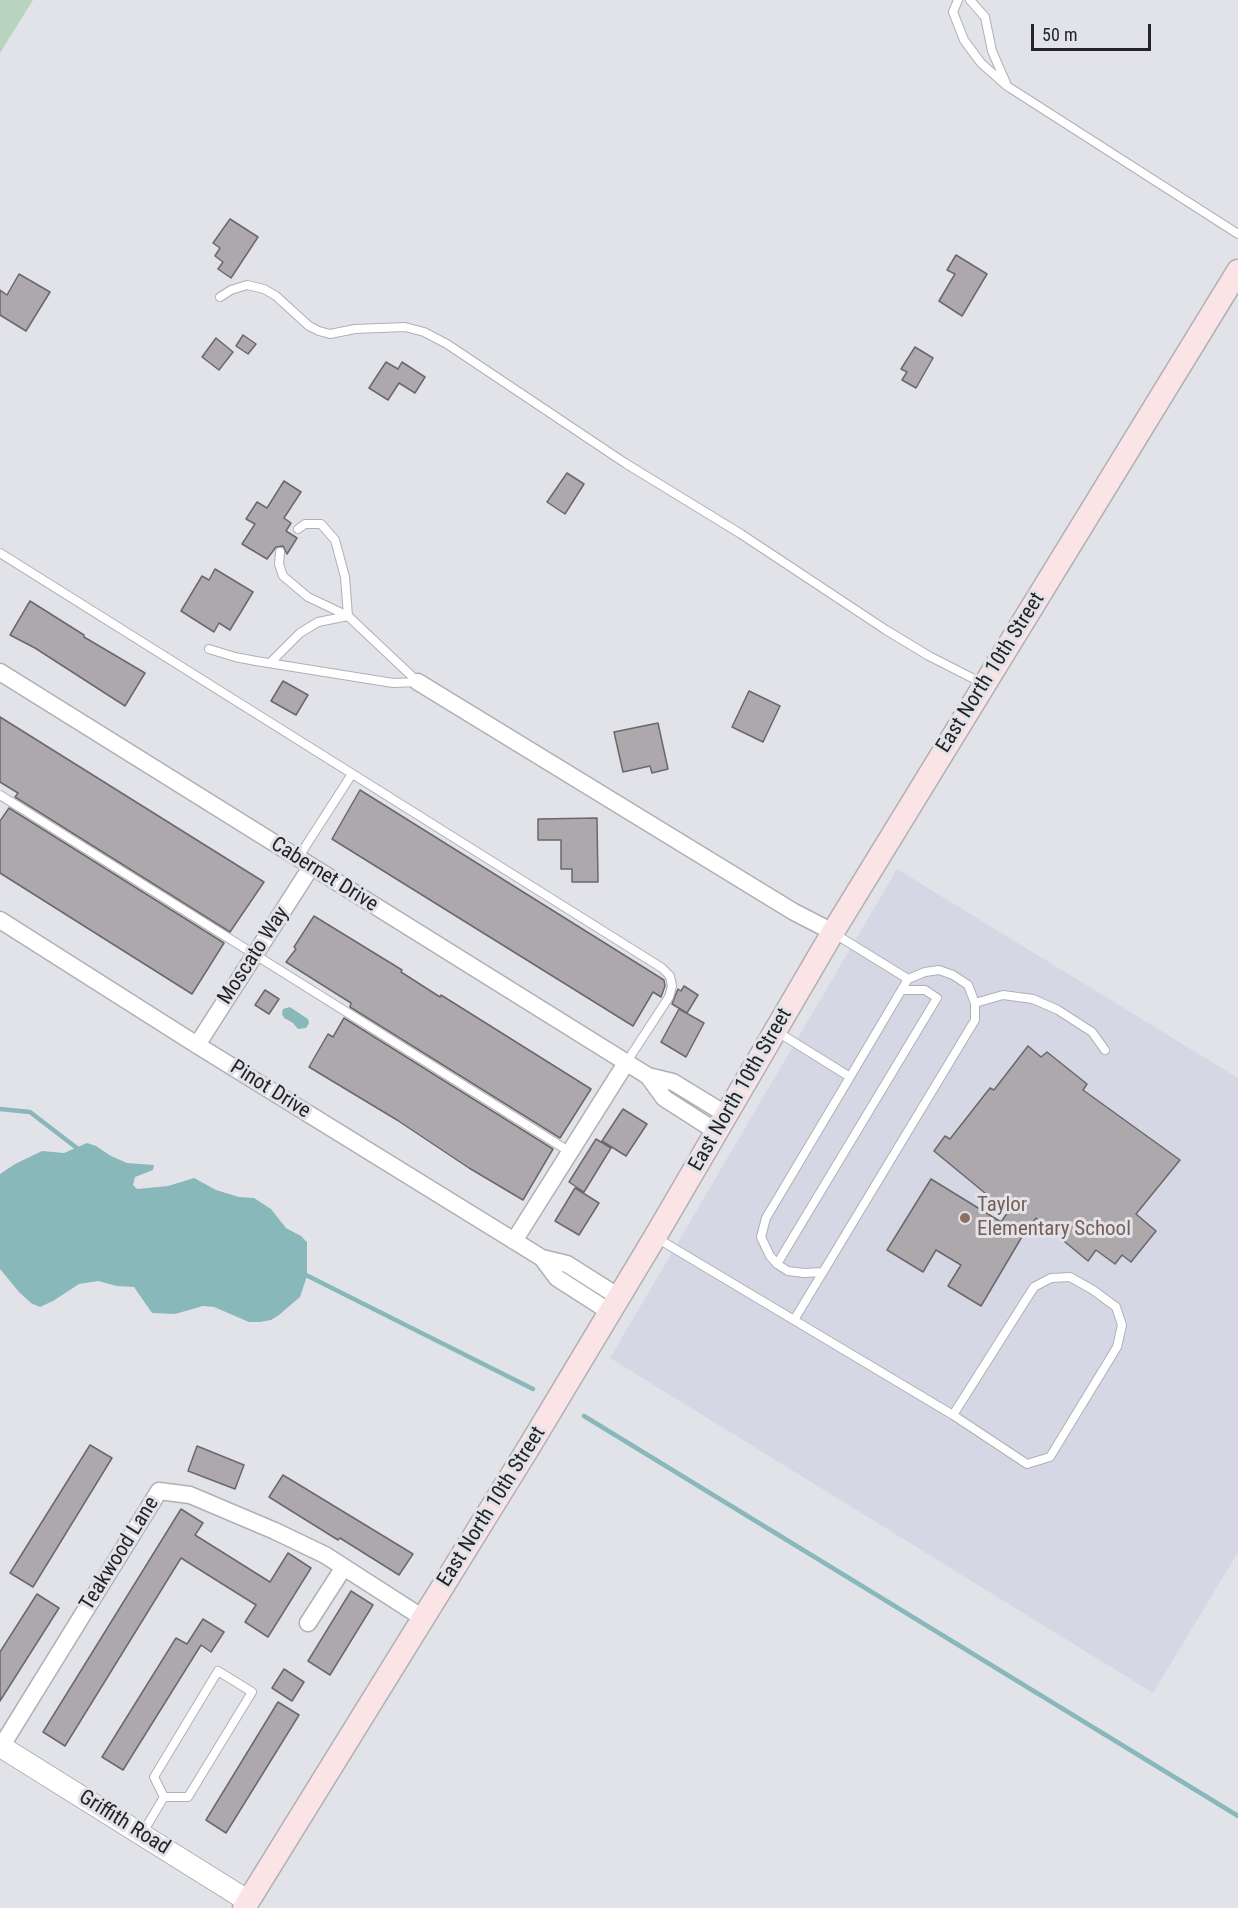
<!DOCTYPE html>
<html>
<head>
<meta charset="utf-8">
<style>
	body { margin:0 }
	#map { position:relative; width:1238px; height:1908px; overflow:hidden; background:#e2e3e9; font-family:"Roboto Condensed",sans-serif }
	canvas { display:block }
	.scale { position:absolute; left:1031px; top:24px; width:120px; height:27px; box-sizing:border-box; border:3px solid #242426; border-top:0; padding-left:8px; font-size:18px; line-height:21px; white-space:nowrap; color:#242426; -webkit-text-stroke:4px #e2e3e9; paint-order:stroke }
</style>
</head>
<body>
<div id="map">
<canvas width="1238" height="1908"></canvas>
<div class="scale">50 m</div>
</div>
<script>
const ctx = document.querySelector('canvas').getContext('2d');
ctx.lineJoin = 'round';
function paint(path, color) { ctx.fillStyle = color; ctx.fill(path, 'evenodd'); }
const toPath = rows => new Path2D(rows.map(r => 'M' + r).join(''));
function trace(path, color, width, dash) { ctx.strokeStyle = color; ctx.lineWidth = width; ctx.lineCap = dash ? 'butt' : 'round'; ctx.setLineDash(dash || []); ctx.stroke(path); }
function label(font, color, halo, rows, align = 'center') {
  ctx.font = font + ' "Roboto Condensed",sans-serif'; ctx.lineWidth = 6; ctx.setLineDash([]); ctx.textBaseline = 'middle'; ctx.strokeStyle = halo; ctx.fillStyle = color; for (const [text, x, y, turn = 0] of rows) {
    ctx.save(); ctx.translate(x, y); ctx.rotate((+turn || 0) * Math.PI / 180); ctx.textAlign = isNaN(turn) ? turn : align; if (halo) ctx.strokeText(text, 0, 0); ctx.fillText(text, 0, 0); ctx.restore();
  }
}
const built = toPath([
	[897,869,1238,1078,1238,1552,1153,1693,610,1358]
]);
const green = toPath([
	[0,0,33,0,0,53]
]);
const water = toPath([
	[290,1007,308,1019,309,1023,306,1028,298,1029,293,1023,284,1018,282,1014,283,1009],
	[87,1143,96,1146,111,1156,127,1163,154,1165,153,1170,135,1177,133,1185,137,1189,168,1186,194,1178,216,1190,239,1197,254,1198,271,1209,286,1228,301,1236,307,1242,307,1276,300,1297,279,1315,271,1320,260,1322,249,1322,214,1307,203,1306,175,1314,152,1313,134,1287,117,1286,98,1281,79,1284,53,1301,40,1307,31,1303,19,1292,0,1269,0,1174,15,1164,42,1151,64,1153]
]);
const stream = toPath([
	[0,1109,30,1112,82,1152],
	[302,1273,533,1389],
	[584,1416,1238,1816]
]);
const building = toPath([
	[230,219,258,237,231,278,218,269,223,262,215,256,220,248,213,243,230,219],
	[956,255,987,274,962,316,939,301,955,274,947,270,956,255],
	[19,274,50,292,26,331,0,315,0,290,7,295,19,274],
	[243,335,256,344,248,354,236,346,243,335],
	[216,338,233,352,219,370,202,357,216,338],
	[915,347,933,358,916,388,902,380,907,372,901,369,915,347],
	[386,362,398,369,402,362,425,377,415,393,399,383,388,400,369,388,386,362],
	[567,473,584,484,565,514,547,502,567,473],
	[284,481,301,492,284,518,291,523,286,531,297,538,287,554,283,546,276,547,267,559,242,544,255,524,246,519,257,502,267,508,284,481],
	[215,569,253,592,230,630,219,623,214,632,181,611,202,576,209,580,215,569],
	[30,601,84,635,84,637,145,673,125,706,35,648,10,635,30,601],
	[283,681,308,695,296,715,271,701,283,681],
	[749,691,780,706,763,742,732,727,749,691],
	[0,717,264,882,230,932,15,797,18,793,0,782,0,717],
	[658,723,668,769,652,773,650,766,623,772,614,732,658,723],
	[360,790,664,980,665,986,661,997,653,992,633,1026,332,839,360,790],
	[9,808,224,943,192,994,0,873,0,821,9,808],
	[597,818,598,882,572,882,572,869,561,869,561,840,538,840,538,819,597,818],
	[314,916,402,970,401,972,440,997,441,995,591,1089,560,1138,350,1007,351,1003,286,962,296,949,294,947,314,916],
	[684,986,698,995,687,1013,672,1004,678,989,681,991,684,986],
	[265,990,279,999,269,1014,255,1005,265,990],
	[679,1009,704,1023,686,1057,661,1042,679,1009],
	[344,1018,553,1149,523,1200,469,1168,397,1120,309,1067,328,1034,333,1037,344,1018],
	[1028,1046,1041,1057,1047,1052,1087,1084,1083,1090,1180,1160,1136,1214,1156,1231,1131,1262,1122,1255,1115,1264,1096,1250,1088,1261,1036,1218,1023,1235,981,1306,948,1286,961,1265,936,1250,923,1272,887,1250,931,1179,1001,1222,1008,1212,934,1151,945,1136,950,1139,990,1088,994,1090,1028,1046],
	[623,1109,647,1124,626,1156,602,1141,623,1109],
	[596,1139,611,1148,584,1192,569,1182,596,1139],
	[575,1188,599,1203,579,1235,555,1221,575,1188],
	[90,1445,112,1458,33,1587,10,1573,90,1445],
	[197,1446,244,1465,235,1489,188,1471,197,1446],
	[283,1475,413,1554,399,1575,340,1538,338,1540,269,1497,283,1475],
	[181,1509,203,1523,195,1535,270,1582,288,1553,311,1568,268,1637,245,1622,256,1605,181,1558,65,1746,43,1732,181,1509],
	[351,1591,373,1605,330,1675,308,1661,351,1591],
	[37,1594,59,1608,0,1701,0,1652,37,1594],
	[203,1619,224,1632,211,1652,201,1645,123,1770,102,1757,176,1638,187,1644,203,1619],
	[284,1669,304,1682,292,1701,272,1688,284,1669],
	[278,1702,299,1715,226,1833,206,1820,278,1702]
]);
const service = toPath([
	[958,0,953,12,964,40,981,63,1007,86,1238,234],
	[970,0,985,17,992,51,1006,83],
	[220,297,231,290,247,285,264,289,276,296,309,326,319,331,330,334,355,329,405,327,424,332,447,344,625,463,741,534,886,630,929,656,984,684],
	[298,529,305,524,321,524,335,540,345,577,348,616,418,682],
	[280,552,279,564,283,576,308,597,348,616],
	[0,553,662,968,670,976,672,986,669,997,626,1063],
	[209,649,235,657,256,661,393,683,418,682],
	[270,663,300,633,318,622,348,616],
	[0,795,570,1152],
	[298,858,352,774],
	[835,934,908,979],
	[975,1003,1003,995,1033,999,1058,1010,1092,1032,1105,1050],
	[776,1031,850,1077,908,979,925,972,939,970,953,975,968,985,975,1003,975,1020,823,1272,804,1273,788,1271,777,1264,770,1256,761,1237,766,1218,850,1077],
	[655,1237,953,1415,1027,1464,1050,1457,1117,1347,1122,1325,1116,1307,1093,1290,1070,1277,1051,1278,1034,1287,953,1415],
	[777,1264,937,998,925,990,903,990],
	[794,1320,823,1272],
	[142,1834,164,1797,154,1777,218,1671,252,1692,188,1797,164,1797]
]);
const minor = toPath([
	[0,672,648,1076],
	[418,682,794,912,833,932],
	[0,920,197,1045,542,1258],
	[197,1045,311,867],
	[717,1132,664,1098,648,1076,673,1082,727,1115],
	[514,1241,626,1063],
	[610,1312,557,1278,542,1258,567,1264,619,1297],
	[308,1623,344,1567],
	[1,1747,159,1491,190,1495,275,1531,325,1555,423,1618]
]);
const tertiary = toPath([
	[0,1746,248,1901]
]);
const secondary = toPath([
	[244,1908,529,1447,655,1237,833,932,1238,271]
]);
const markers = [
	[965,1218,6,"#8d6e63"]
];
const streetNames = [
	["East North 10th Street",991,673,-58],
	["Cabernet Drive",324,875,32],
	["Moscato Way",254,956,-57],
	["Pinot Drive",270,1090,32],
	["East North 10th Street",741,1090,-60],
	["East North 10th Street",492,1507,-58],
	["Teakwood Lane",120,1554,-58],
	["Griffith Road",124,1823,32]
];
const educationNames = [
	["Taylor",977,1206],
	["Elementary School",977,1230]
];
paint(built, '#d5d7e4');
paint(green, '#b8d3bf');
paint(water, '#89b8bb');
trace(stream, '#89b8bb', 4.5);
paint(building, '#ada8ac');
trace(building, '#6b676b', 1.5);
trace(service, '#afb0b5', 10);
trace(minor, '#afb0b5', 19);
trace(tertiary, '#afb0b5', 23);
trace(secondary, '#afb0b5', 25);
trace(service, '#fff', 8);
trace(minor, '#fff', 16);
trace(tertiary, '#fff', 21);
trace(secondary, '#fae4e6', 22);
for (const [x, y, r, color] of markers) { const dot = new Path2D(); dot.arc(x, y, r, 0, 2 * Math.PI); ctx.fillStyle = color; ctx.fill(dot); trace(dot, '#e2e3e9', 2); }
label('21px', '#242426', '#e2e3e9', streetNames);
label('21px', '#785e54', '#e2e3e9', educationNames, 'left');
</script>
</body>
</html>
